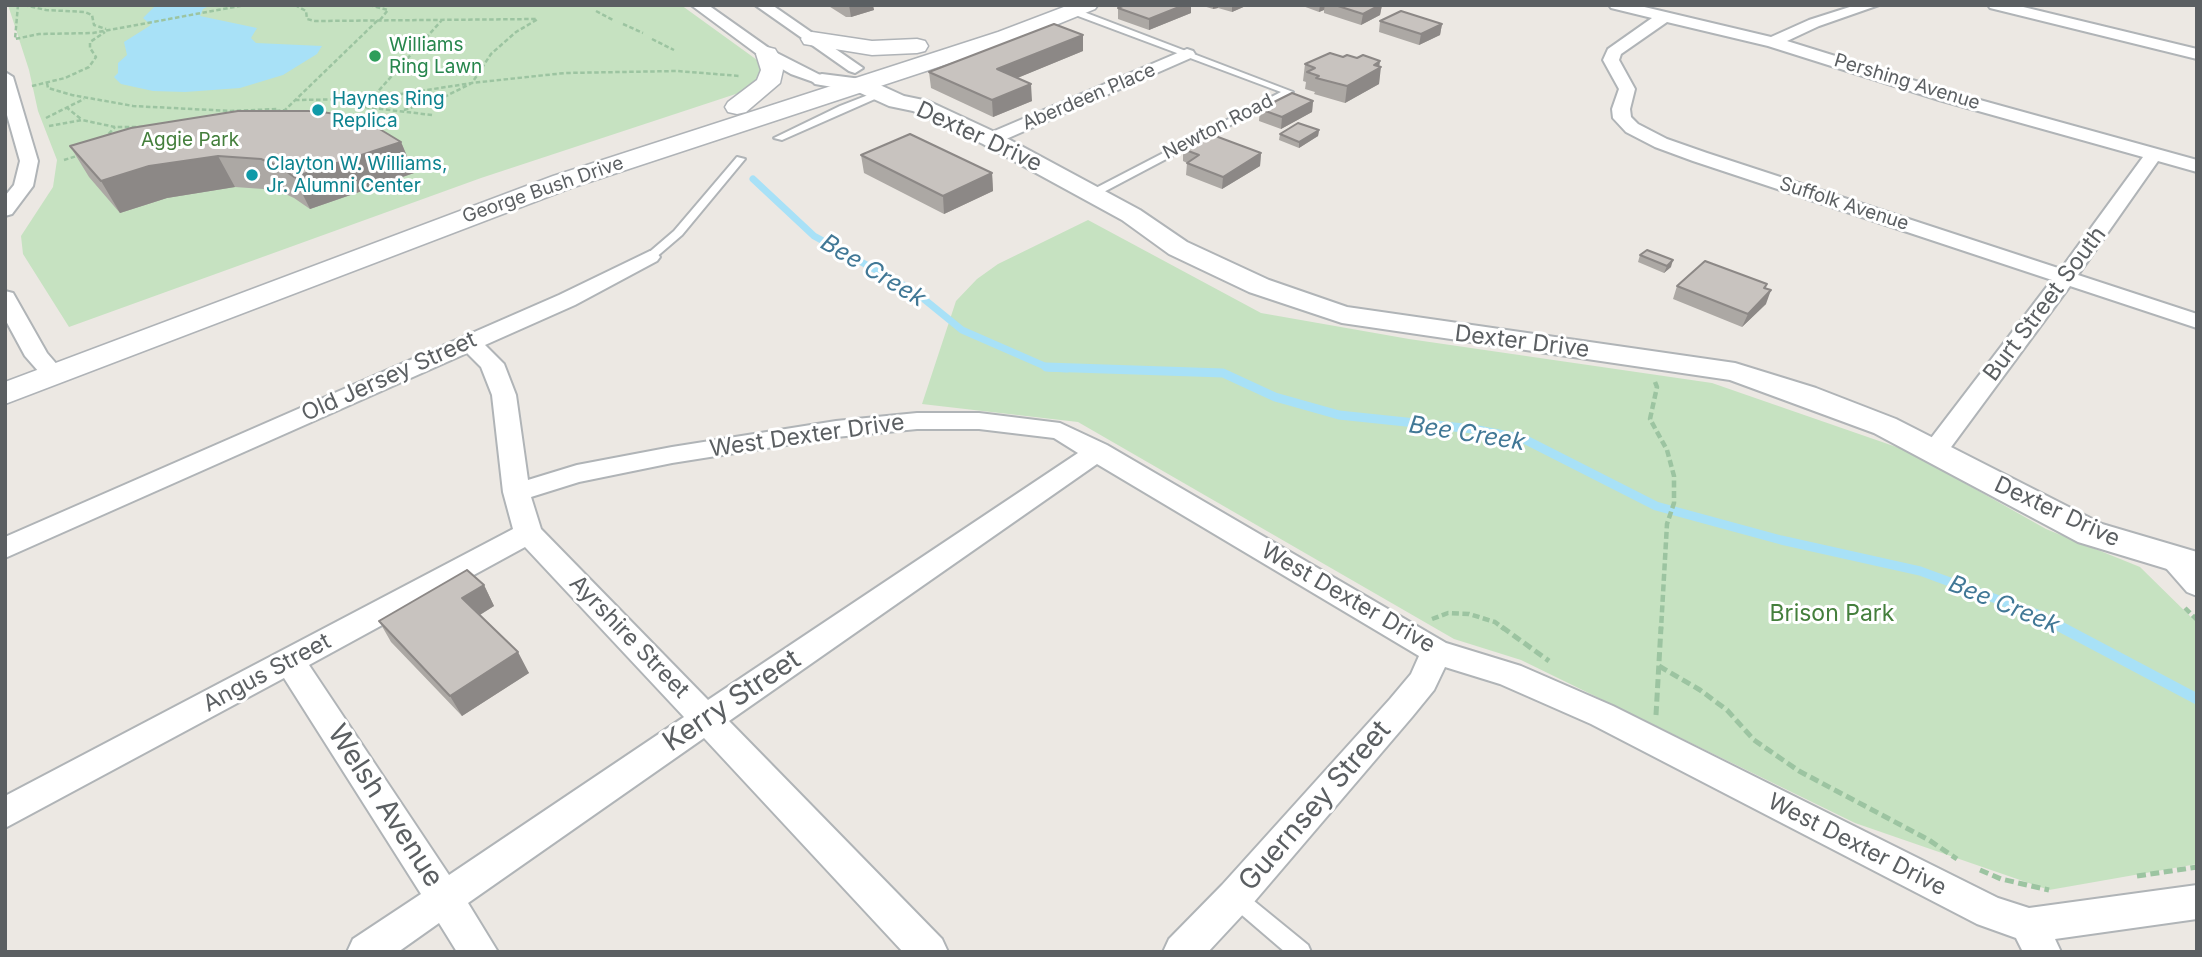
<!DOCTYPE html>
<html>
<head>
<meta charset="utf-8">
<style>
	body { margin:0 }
	#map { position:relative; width:2202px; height:957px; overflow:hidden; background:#ece8e3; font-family:Inter,sans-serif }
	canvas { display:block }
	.frame { position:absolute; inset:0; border:7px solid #5b5f62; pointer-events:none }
</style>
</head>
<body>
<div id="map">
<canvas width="2202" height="957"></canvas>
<div class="frame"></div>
</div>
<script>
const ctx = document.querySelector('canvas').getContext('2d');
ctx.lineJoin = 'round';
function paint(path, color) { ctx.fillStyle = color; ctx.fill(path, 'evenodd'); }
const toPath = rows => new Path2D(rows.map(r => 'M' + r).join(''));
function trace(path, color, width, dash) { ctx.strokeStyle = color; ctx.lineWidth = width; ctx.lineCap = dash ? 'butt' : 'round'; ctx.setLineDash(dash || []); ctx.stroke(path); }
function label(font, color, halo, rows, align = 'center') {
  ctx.font = font + ' Inter,sans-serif'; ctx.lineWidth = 6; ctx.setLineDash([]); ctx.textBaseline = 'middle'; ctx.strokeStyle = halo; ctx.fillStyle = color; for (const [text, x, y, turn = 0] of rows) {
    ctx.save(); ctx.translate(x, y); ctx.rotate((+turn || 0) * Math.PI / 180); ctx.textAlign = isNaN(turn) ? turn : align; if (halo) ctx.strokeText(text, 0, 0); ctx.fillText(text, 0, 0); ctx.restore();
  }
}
const green = toPath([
	[8,5,681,5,764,65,760,86,481,178,69,327,23,254,21,236,53,187,57,160,38,111,29,70],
	[1088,220,1261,313,1409,339,1712,383,1908,451,2046,529,2140,567,2197,623,2197,864,2049,890,1855,823,1521,660,1454,639,1078,422,922,404,956,301,977,279,998,264]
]);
const water = toPath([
	[156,5,211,5,203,9,200,16,257,28,251,38,256,43,322,46,317,54,283,75,240,88,185,92,153,91,121,84,114,77,118,73,118,63,127,55,124,42,151,25,143,18]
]);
const streamFar2 = toPath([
	[753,179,814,236,914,291,962,330,1049,368,1067,369]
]);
const streamFar1 = toPath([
	[1046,367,1223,373,1275,397,1339,415,1473,429,1524,439,1656,506,1781,540,1920,571,2037,614,2064,629]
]);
const stream = toPath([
	[2061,627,2197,699]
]);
const pathFar2 = toPath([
	[18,5,15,39,39,34,93,33,245,5],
	[24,5,46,10,85,12,92,15,94,25,106,29],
	[295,5,306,11,307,19,315,21,538,19],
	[369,5,388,10,380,20],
	[596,11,613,20],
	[623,24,643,33],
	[652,39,674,50],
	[47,83,48,88,72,95,133,106,231,111,277,109],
	[32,86,65,78,89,67,96,57,90,48,90,42,105,32],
	[295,100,369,99,472,83,565,73,677,71,740,76],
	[66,107,81,119],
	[404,110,442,98,472,83,491,54,516,32,538,19],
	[276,111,285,110,378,20],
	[432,115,364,107,442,20],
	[46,118,84,99],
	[49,126,82,120,115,127,142,127],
	[104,139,115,127],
	[64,160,80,155]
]);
const pathFar1 = toPath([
	[1655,382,1657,387,1650,419,1667,450,1674,476,1674,503,1667,524,1661,629],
	[2185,608,2197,620],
	[1432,619,1448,613,1469,614,1495,622,1504,629]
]);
const path = toPath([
	[1502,627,1549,661],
	[1659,666,1700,690,1727,710,1754,740,1799,771,1929,840,1957,859],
	[1656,715,1661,627],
	[1980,870,2001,879,2049,890],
	[2137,876,2197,867]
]);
const service = toPath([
	[1070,9,1076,9,1293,92,1098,195,1090,195,1090,191,1281,92,1070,13,1070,9],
	[881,90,886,93,884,95,782,140,774,138,840,106,881,90],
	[737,157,745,159,682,235,654,259,646,259,646,255,674,231,737,157],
	[1236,889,1243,892,1308,945,1311,952,1285,952,1229,904,1226,898,1229,892,1236,889]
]);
const minor = toPath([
	[691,5,708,5,773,51,830,80,822,85,791,74,761,57,691,5],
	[755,5,772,5,863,68,855,73,849,71,755,5],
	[1609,5,1636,5,1771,37,1809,20,1856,5,1879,5,1819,26,1787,41,1951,92,2197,160,2197,172,2158,161,2078,275,2197,314,2197,328,2070,286,1943,458,1934,460,1925,458,1921,452,1925,446,2052,280,1693,161,1655,147,1626,132,1613,118,1612,109,1619,89,1603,60,1608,49,1652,18,1611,8,1609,5],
	[1667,22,1768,46,1939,100,2143,157,2061,269,1707,153,1667,139,1638,124,1631,117,1630,109,1635,89,1619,60,1621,54,1667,22],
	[1988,5,2015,5,2197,49,2197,59,1990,8,1988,5],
	[1187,49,1193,51,1195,54,1193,57,997,143,991,144,982,139,985,135,1187,49],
	[5,72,13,77,38,161,33,186,12,214,5,216,5,196,14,185,20,161,5,108,5,72],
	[650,251,657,253,660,257,657,261,575,305,485,345,504,364,516,395,528,480,577,465,672,447,836,421,917,413,979,413,1060,423,1107,445,1446,643,1521,666,1613,706,1998,898,2029,908,2197,885,2197,919,2055,939,2061,952,2023,952,2016,938,1977,924,1591,724,1500,684,1445,667,1434,690,1412,717,1248,909,1208,952,1163,952,1169,939,1222,885,1390,699,1411,674,1419,656,1097,464,729,721,942,939,948,952,903,952,704,738,468,903,498,952,457,952,439,923,398,952,347,952,353,939,421,894,284,678,5,828,5,796,513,529,503,492,492,395,481,367,467,353,5,558,5,537,559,295,650,251],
	[917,429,979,429,1054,438,1078,453,708,700,541,529,531,497,579,482,672,463,836,437,917,429],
	[525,547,684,717,449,875,309,665,525,547],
	[5,291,13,293,47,353,66,375,62,380,54,382,46,380,25,356,5,319,5,291],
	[2173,550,2183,553,2197,567,2197,596,2187,592,2159,560,2163,553,2173,550]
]);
const tertiary = toPath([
	[822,74,869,80,904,96,928,101,999,134,1140,210,1187,242,1269,280,1347,307,1735,363,1816,388,1896,419,2102,524,2197,552,2197,578,2078,542,1874,433,1730,380,1342,323,1249,292,1169,254,1122,220,983,144,913,111,889,106,856,91,815,84,811,80,815,76,822,74]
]);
const secondary = toPath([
	[1069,5,1098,5,1095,9,1014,42,571,188,5,404,5,382,553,176,998,32,1069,5],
	[812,32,872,41,917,39,925,41,928,46,925,51,917,53,872,55,804,44,801,39,804,34,812,32],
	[767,47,775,49,778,54,783,70,780,83,746,112,737,114,728,112,725,107,728,102,757,80,761,70,756,54,759,49,767,47]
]);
const wall = toPath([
	[827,5,875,5,873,6,874,10,851,17,846,17],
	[1125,5,1191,5,1191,13,1149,30,1118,19,1118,8],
	[1200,5,1248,5,1232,12,1218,8,1213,9],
	[1300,5,1382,5,1380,15,1361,25,1324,13,1324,10,1319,12],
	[1380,21,1442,24,1440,35,1419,45,1379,32],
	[1083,51,1017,78,1032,101,993,117,931,88,929,72],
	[1343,57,1380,67,1379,84,1345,103,1314,94,1315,92,1305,89,1306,82,1303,81,1305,64],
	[1313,101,1312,112,1281,129,1259,121,1260,109],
	[1319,130,1318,136,1299,148,1279,140,1280,134],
	[401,142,414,173,310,209,294,198,277,190,235,187,167,198,120,213,89,177,70,146],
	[1183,149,1261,153,1260,166,1222,189,1186,175,1187,163,1183,161],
	[861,155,992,173,993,191,944,214,864,173],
	[1640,255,1671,267,1664,273,1638,262],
	[1767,284,1766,288,1766,304,1742,327,1673,299,1677,286],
	[484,585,494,606,480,615,529,673,462,716,391,642,379,621]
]);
const shadedWall = toPath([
	[849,5,875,5,873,6,874,10,851,17],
	[1184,5,1191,5,1191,13,1149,30,1149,19],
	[1213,5,1218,5,1218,8,1213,9],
	[1232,5,1248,5,1232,12],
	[1320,5,1325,5,1324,10,1319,12],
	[1380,5,1382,5,1380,15,1361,25,1363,14],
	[1442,24,1440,35,1419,45,1421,34],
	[1083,35,1083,51,998,86,997,69],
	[1380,61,1379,69,1381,67,1379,84,1345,103,1347,86,1374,65],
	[1031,84,1032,101,993,117,992,100],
	[1313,101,1312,112,1281,129,1282,117],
	[1319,130,1318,136,1299,148,1299,142],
	[401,142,414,173,310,209,294,177],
	[1261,153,1260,166,1222,189,1223,177],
	[218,156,235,187,167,198,120,213,101,181,149,166],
	[992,173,993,191,944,214,943,196],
	[1673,260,1671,267,1664,273,1667,266],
	[1771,290,1766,304,1742,327,1748,314],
	[484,585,494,606,473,619,462,598],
	[518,652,529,673,462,716,450,696]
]);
const building = toPath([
	[1125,5,1184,5,1149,19,1118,8,1125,5],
	[1335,5,1380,5,1363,14,1335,5],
	[1401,11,1442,24,1421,34,1380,21,1401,11],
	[1054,24,1083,35,997,69,1031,84,992,100,929,72,1054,24],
	[1330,53,1343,57,1347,55,1357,58,1363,55,1380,61,1374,65,1381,67,1347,86,1316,78,1319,76,1307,72,1315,68,1305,64,1330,53],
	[1292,93,1313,101,1282,117,1260,109,1292,93],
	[238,111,314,111,343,115,368,122,401,142,294,177,279,166,261,159,218,156,149,166,101,181,70,146,131,128,238,111],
	[1298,123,1319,130,1299,142,1280,134,1298,123],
	[910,134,992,173,943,196,861,155,910,134],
	[1210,134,1261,153,1223,177,1187,163,1199,155,1183,149,1210,134],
	[1647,250,1673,260,1667,266,1640,255,1647,250],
	[1705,261,1767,284,1764,288,1771,290,1748,314,1677,286,1705,261],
	[467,570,484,585,462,598,518,652,450,696,379,621,467,570]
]);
const markers = [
	[375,56,7,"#2e9e5b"],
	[318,110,7,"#0f9aa8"],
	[252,175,7,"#0f9aa8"]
];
const farLeisurenames = [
	["Williams",389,45],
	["Ring Lawn",389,67]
];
const farStreetnames = [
	["Pershing Avenue",1907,82,17],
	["Aberdeen Place",1089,97,-23],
	["Newton Road",1218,127,-27],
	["George Bush Drive",543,190,-19],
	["Suffolk Avenue",1844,204,18]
];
const farCulturenames = [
	["Haynes Ring",332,99],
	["Replica",332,121],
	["Clayton W. Williams,",266,164],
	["Jr. Alumni Center",266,186]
];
const farParknames = [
	["Aggie Park",190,140]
];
const streetNames = [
	["Dexter Drive",979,137,25],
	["Burt Street South",2045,304,-53],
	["Dexter Drive",1522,342,7],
	["Old Jersey Street",389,377,-24],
	["West Dexter Drive",807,436,-8],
	["Dexter Drive",2057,512,25],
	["West Dexter Drive",1348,598,30],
	["Ayrshire Street",629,637,46],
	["Angus Street",267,673,-28],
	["West Dexter Drive",1857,845,27]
];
const parkNames = [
	["Brison Park",1832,614]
];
const waterNames = [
	["Bee Creek",873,271,31],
	["Bee Creek",1467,434,9],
	["Bee Creek",2004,605,22]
];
const nearStreetnames = [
	["Kerry Street",732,701,-34],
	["Welsh Avenue",385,806,57],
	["Guernsey Street",1315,806,-49]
];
paint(green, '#c6e2c1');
paint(water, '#a8e1f7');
trace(streamFar2, '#a8e1f7', 7);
trace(streamFar1, '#a8e1f7', 9);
trace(stream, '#a8e1f7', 11);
trace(service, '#b0b4b7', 4);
trace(minor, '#b0b4b7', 4);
trace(tertiary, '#b0b4b7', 4);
trace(secondary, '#afb3b7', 3);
trace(pathFar2, '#9cc4a1', 2.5, [4.5, 2.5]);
trace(pathFar1, '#9cc4a1', 4.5, [7, 3.5]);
trace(path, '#9cc4a1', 5, [9, 4.5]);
paint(service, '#fff');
paint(minor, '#fff');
paint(tertiary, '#fff');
paint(secondary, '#fff');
paint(wall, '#aca8a4');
paint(shadedWall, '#8c8886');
paint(building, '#c8c3bf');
trace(building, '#8c8886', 2);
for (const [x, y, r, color] of markers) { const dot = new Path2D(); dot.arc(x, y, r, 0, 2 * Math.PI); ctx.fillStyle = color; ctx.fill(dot); trace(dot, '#fff', 2.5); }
label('19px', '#27864d', '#fff', farLeisurenames, 'left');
label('19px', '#5b5f62', '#fff', farStreetnames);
label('19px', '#0d838f', '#fff', farCulturenames, 'left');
label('19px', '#447f3c', '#fff', farParknames);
label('23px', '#5b5f62', '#fff', streetNames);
label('23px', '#447f3c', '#fff', parkNames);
label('italic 24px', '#417896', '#fff', waterNames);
label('28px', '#5b5f62', '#fff', nearStreetnames);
</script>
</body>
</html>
